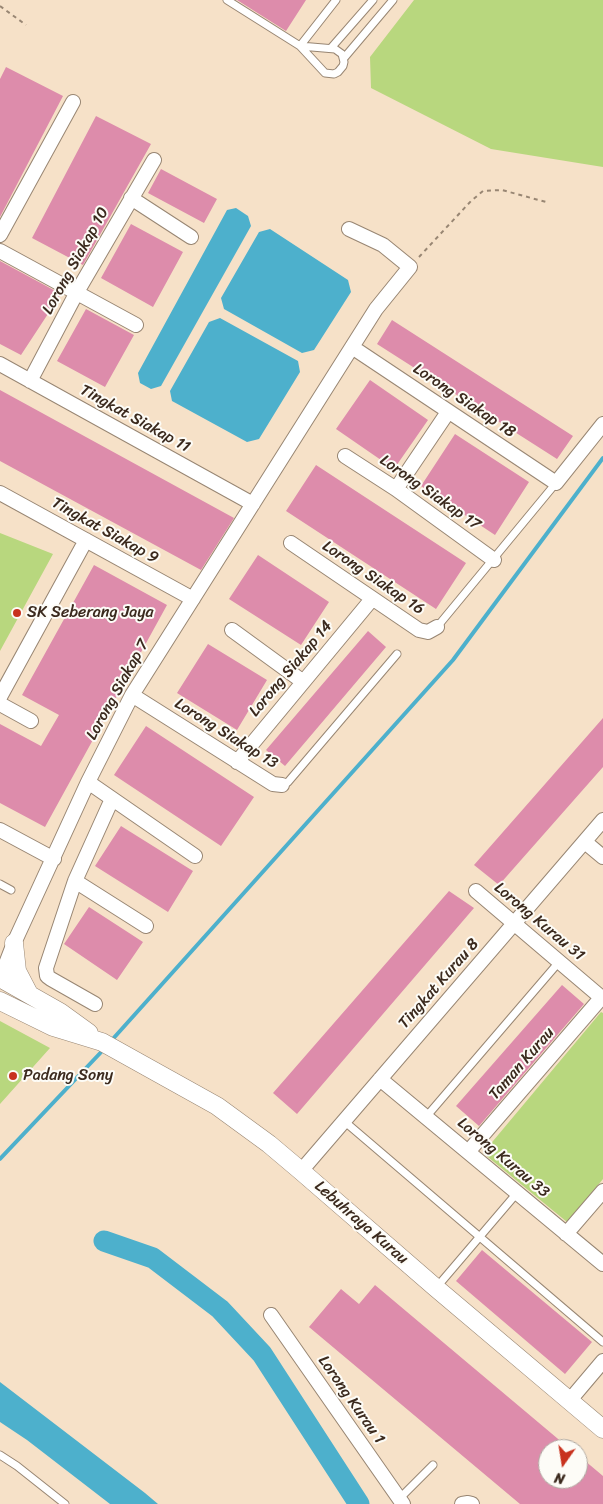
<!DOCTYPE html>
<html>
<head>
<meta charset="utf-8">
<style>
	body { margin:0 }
	#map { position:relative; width:603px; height:1504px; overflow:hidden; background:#f6e1c8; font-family:Sriracha,sans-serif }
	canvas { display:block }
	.north { position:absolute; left:538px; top:1439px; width:50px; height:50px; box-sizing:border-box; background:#fdfcf7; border:1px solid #afa8a0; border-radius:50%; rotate:193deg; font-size:14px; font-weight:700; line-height:20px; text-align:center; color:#3b2a1e }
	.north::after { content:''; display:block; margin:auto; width:18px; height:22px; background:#c8321e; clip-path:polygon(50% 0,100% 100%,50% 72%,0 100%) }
</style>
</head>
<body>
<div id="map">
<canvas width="603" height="1504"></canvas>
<div class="north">N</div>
</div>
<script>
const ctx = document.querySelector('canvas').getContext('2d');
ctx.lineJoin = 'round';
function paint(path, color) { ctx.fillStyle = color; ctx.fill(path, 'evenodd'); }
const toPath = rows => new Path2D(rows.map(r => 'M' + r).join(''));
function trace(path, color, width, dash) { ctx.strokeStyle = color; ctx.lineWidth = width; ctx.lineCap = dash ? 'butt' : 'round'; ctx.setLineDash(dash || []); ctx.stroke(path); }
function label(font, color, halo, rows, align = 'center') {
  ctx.font = font + ' Sriracha,sans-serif'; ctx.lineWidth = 4; ctx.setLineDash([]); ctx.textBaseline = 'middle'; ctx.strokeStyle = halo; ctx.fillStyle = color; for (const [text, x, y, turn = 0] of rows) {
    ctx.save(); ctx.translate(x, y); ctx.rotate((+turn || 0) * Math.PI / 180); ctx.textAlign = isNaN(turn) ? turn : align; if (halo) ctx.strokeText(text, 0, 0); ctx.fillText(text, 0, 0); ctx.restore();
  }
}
const green = toPath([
	[414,0,603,0,603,167,491,149,371,88,370,57],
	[0,533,53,554,0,651],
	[601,1012,603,1013,603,1179,567,1222,483,1153],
	[0,1021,50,1048,0,1104]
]);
const water = toPath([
	[236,208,248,216,251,226,161,386,151,389,140,383,138,373,227,210],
	[270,229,348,280,351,292,314,350,302,353,224,309,221,298,259,232],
	[220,318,298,361,300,372,259,439,247,442,172,401,170,391,209,322],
	[0,1382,145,1493,158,1504,110,1504,27,1440,0,1422]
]);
const stream = toPath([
	[111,1041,453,660,603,458],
	[0,1159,105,1048]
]);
const river = toPath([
	[104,1241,153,1258,220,1309,262,1354,359,1504]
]);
const building = toPath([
	[237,0,306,0,286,31],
	[6,67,63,96,0,217,0,79],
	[96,116,151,144,83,265,32,238],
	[161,169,217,199,204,223,148,193],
	[131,224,183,252,153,307,101,278],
	[0,261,61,294,21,355,0,344],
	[86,309,134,335,105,387,57,361],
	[392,320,573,436,557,459,377,344],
	[370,380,428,420,394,469,336,429],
	[0,390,234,518,201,570,0,461],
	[455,434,529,482,495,535,421,486],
	[316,465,466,563,436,609,286,511],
	[258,555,329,602,301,645,229,599],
	[94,565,167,605,45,827,0,803,0,724,41,746,59,715,22,695],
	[368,631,386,647,285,766,266,750],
	[208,644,267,680,237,730,177,693],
	[603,718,603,767,499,885,474,865],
	[146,726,254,797,221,846,114,775],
	[121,826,193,871,168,912,95,866],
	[449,891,474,908,297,1114,273,1093],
	[89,907,143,942,117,980,64,944],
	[562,985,584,1004,479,1126,456,1106],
	[482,1250,592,1342,565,1374,456,1281],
	[375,1285,570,1449,548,1449,548,1479,578,1479,578,1455,603,1476,603,1504,520,1504,309,1327,341,1289,359,1304]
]);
const path = toPath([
	[0,6,26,25],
	[419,257,471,201,483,191,502,190,546,202]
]);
const service = toPath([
	[227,0,300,46,325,73,334,74,338,72,343,66,344,62,342,54,335,49,300,46],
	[300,46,336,0],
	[331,48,373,0],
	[344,58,393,0],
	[437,627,556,483],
	[282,785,288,782,397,654],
	[0,884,11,890],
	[426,1117,559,962],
	[344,1121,603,1342],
	[436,1288,517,1193],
	[0,1455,17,1466,65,1504],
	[399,1499,433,1465]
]);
const minor = toPath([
	[131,198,191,237],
	[0,235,73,102],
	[0,251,136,325],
	[352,347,556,483,603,424],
	[0,364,253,504],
	[30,381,77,292,154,160],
	[345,456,396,489,494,560],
	[396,489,448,412],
	[0,493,193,599],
	[291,543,419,630,428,632,437,627],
	[232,630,302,681],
	[132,695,273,784,282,785],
	[0,697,86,540],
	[0,704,31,721],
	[237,762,372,599],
	[88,782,195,856],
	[0,830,54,859],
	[585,842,603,857],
	[75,881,146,926],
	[476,891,603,999],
	[0,979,14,943,88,782,132,695,376,309,410,267,383,245,349,229],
	[95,1004,51,979,47,976,46,968,75,881,112,799],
	[380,1079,603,1264],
	[468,1152,601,998],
	[301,1171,603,820],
	[566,1234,603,1191],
	[271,1315,403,1504],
	[570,1400,603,1361],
	[462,1504,468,1503,472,1504]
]);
const tertiary = toPath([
	[14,943,17,971,29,994],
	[0,978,60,1012,89,1033],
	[0,1001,53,1027,102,1042,217,1106,269,1144,301,1171,436,1288,603,1429]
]);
const markers = [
	[17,613,5,"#c8321e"],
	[13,1076,5,"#c8321e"]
];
const streetNames = [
	["Lorong Siakap 10",76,261,-61],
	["Lorong Siakap 18",464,401,34],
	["Tingkat Siakap 11",135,419,29],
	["Lorong Siakap 17",430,493,35],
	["Tingkat Siakap 9",105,531,29],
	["Lorong Siakap 16",373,578,34],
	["Lorong Siakap 14",291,669,-50],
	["Lorong Siakap 7",118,690,-61],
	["Lorong Siakap 13",226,734,32],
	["Lorong Kurau 31",539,922,40],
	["Tingkat Kurau 8",439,984,-49],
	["Taman Kurau",522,1064,-49],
	["Lorong Kurau 33",503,1158,40],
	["Lebuhraya Kurau",361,1223,41],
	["Lorong Kurau 1",351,1400,55]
];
const poiNames = [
	["SK Seberang Jaya",27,613],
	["Padang Sony",23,1076]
];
paint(green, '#b8d77e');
paint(water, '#4db0cc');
trace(stream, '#4db0cc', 4);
trace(river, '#4db0cc', 21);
paint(building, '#dd8cab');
trace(service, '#988673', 9);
trace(minor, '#988673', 16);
trace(tertiary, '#988673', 19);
trace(path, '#988673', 2, [4, 4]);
trace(service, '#fff', 7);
trace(minor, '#fff', 14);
trace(tertiary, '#fff', 18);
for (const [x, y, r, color] of markers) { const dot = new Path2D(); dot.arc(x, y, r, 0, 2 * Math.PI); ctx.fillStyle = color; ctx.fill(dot); trace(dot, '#fdfcf7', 2); }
label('16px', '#3b2a1e', '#fdfcf7', streetNames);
label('16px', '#3b2a1e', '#fdfcf7', poiNames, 'left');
</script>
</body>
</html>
